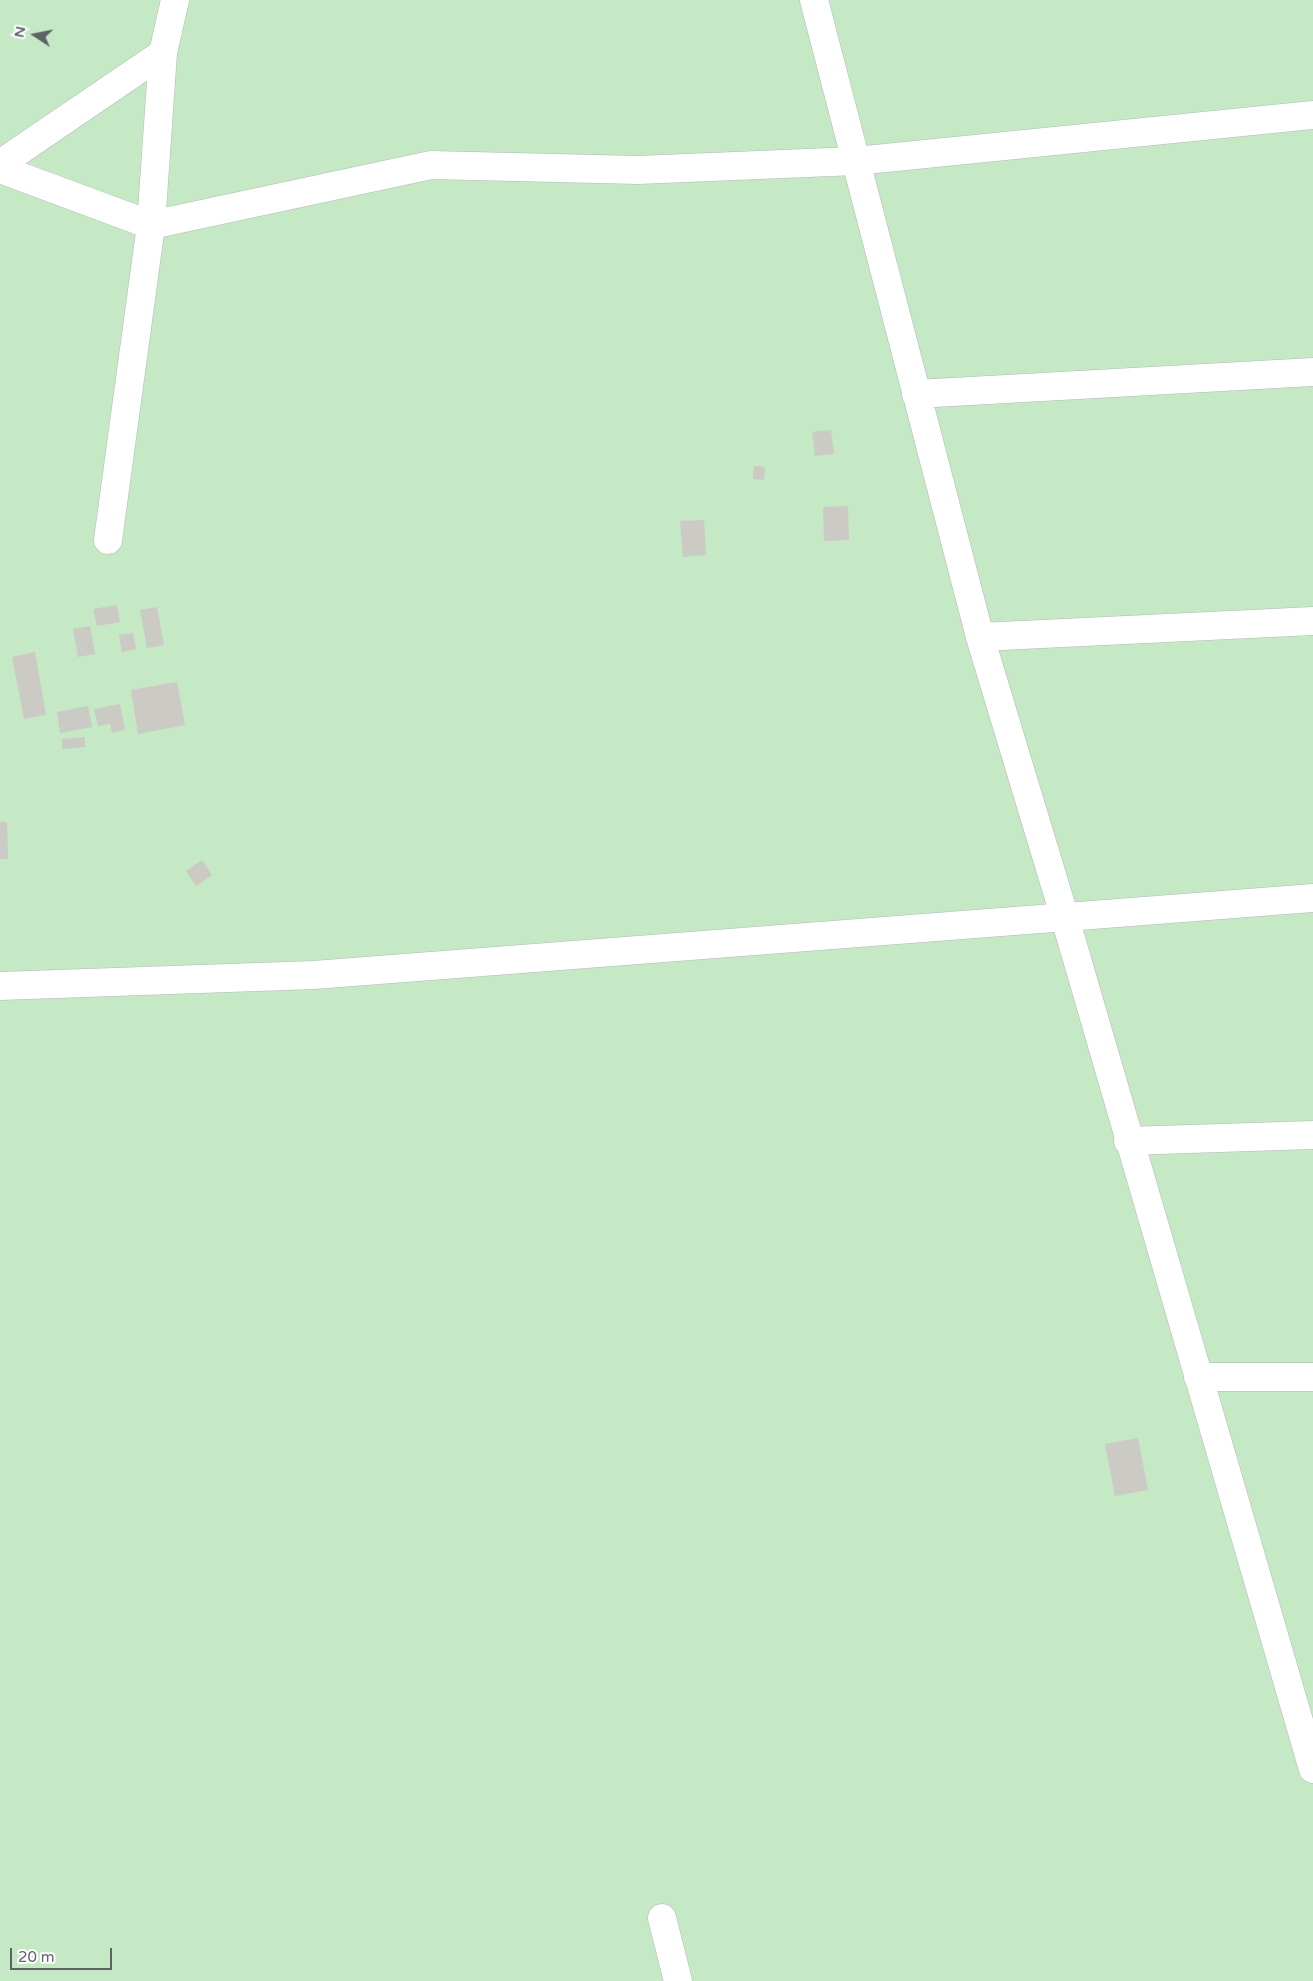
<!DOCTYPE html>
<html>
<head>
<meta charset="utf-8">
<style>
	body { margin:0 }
	#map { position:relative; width:1313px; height:1981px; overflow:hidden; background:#f1efe8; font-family:"Varela Round",sans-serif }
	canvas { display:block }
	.north { position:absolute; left:10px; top:10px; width:50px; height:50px; -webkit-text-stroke:4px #fff; paint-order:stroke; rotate:281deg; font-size:14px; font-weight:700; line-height:20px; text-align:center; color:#5f6368 }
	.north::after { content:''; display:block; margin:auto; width:18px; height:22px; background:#5f6368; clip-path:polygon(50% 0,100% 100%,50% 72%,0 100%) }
	.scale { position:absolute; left:10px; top:1948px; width:102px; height:22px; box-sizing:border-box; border:2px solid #5f6368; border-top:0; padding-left:6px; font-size:15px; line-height:18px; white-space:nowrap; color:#5f6368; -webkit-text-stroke:4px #fff; paint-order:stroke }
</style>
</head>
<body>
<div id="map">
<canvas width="1313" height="1981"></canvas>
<div class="north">N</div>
<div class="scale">20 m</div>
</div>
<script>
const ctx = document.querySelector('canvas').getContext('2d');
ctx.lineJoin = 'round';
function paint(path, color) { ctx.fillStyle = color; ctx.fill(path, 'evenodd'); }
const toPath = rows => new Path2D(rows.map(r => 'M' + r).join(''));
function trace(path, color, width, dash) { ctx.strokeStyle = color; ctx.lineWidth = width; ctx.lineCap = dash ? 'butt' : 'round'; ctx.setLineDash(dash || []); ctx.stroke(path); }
const green = toPath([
	[0,0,1313,0,1313,1981,0,1981]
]);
const building = toPath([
	[831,430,834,454,815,456,812,432],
	[754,466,765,467,764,480,753,479],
	[848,506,849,540,824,541,823,507],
	[704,520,706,555,683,557,680,521],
	[117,605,120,622,97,626,93,609],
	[157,607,164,645,147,648,140,610],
	[90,626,95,654,78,657,73,629],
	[133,633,136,649,122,652,119,635],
	[35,652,46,715,24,719,12,657],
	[177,682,185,725,138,734,131,690],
	[120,704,125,730,112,733,110,724,98,726,94,709],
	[88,706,92,727,60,733,57,712],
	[85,737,85,747,62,749,62,739],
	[0,822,7,822,8,859,0,859],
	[202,860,212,875,196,886,186,871],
	[1138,1438,1148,1490,1115,1496,1105,1444]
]);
const street = toPath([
	[814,0,980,637,1065,918,1313,1769],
	[0,164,163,53,175,0],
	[0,169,151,225,431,165,638,170,856,161,1313,115],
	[916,394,1313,372],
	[108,540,151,225,163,53],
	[980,637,1313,621],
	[0,986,314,975,1313,898],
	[1128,1141,1313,1135],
	[1198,1377,1313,1377],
	[662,1918,678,1981]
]);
paint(green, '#c5e8c5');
paint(building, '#cccac5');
trace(street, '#b5b8bc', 29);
trace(street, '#fff', 28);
</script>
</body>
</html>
